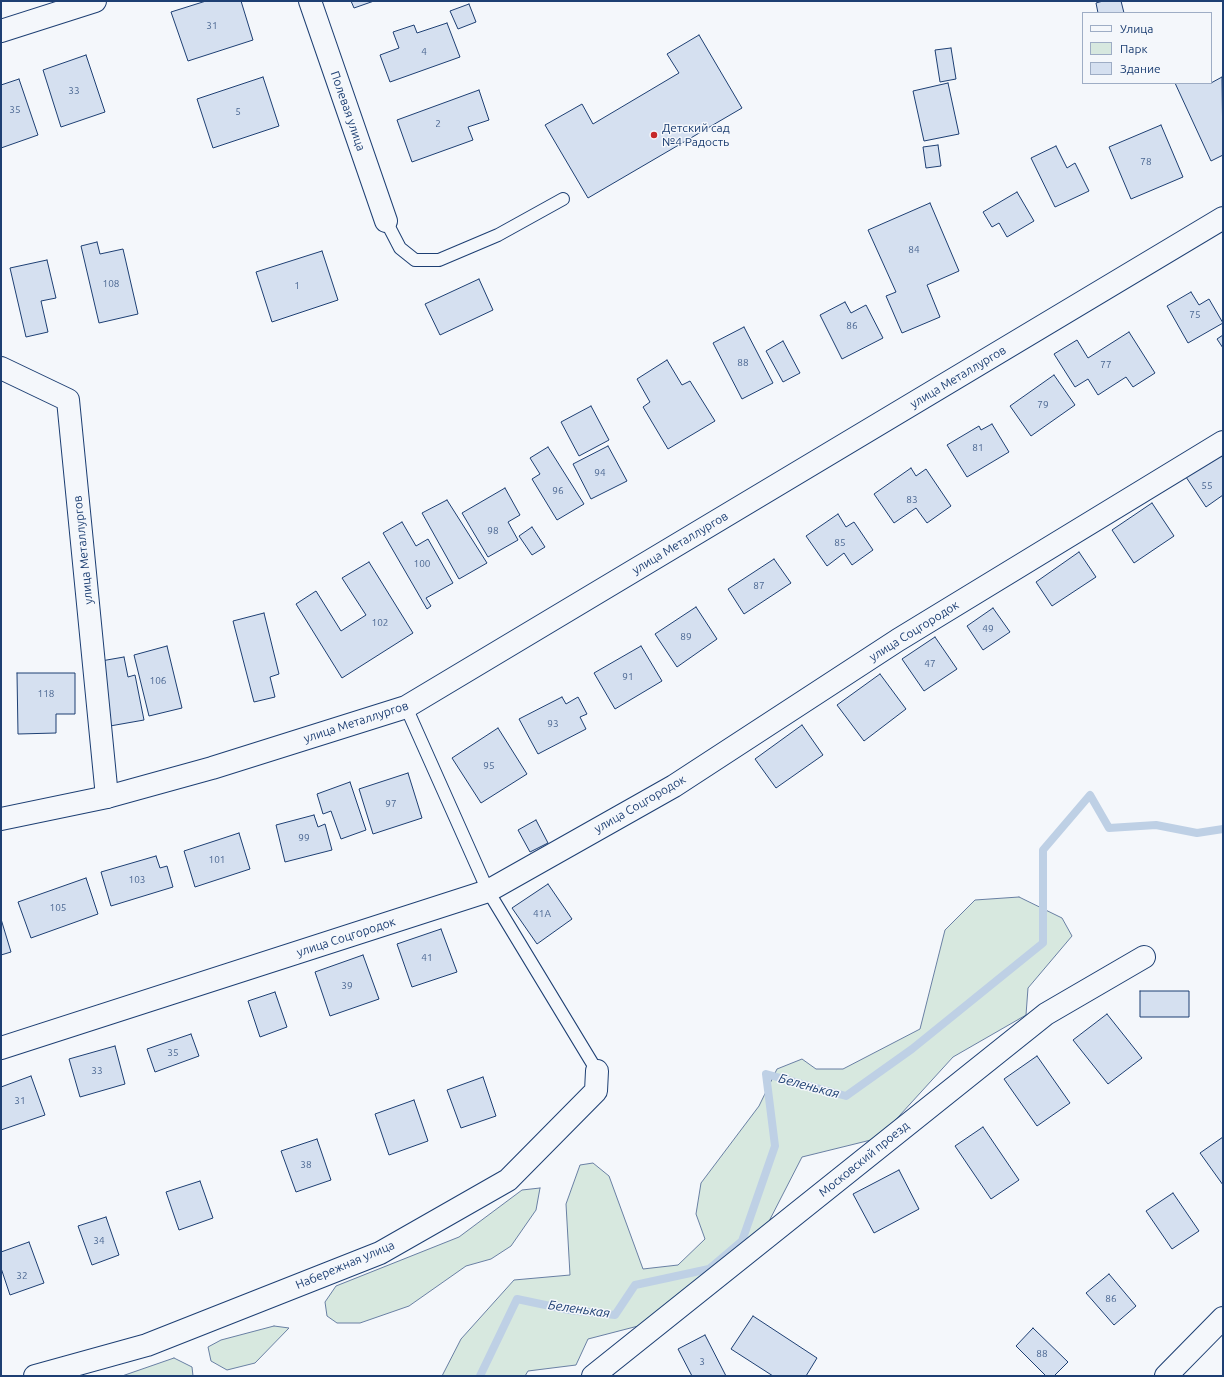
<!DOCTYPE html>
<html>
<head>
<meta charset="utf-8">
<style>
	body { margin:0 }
	#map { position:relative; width:1224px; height:1377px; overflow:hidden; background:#f4f7fb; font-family:Ubuntu,sans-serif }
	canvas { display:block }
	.frame { position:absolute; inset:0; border:2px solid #1d3f73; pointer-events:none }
	.legend { position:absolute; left:1082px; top:12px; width:130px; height:72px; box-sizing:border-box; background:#f4f7fb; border:1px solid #9eadc5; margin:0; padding:5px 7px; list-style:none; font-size:12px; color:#1d3f73 }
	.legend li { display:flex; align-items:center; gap:8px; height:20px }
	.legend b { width:20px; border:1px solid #9eadc5 }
</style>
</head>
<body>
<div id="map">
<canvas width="1224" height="1377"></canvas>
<div class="frame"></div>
<ul class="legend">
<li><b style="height:5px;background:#f4f7fb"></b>Улица</li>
<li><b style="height:11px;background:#d7e8df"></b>Парк</li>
<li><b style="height:11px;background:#d5e0f0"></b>Здание</li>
</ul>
</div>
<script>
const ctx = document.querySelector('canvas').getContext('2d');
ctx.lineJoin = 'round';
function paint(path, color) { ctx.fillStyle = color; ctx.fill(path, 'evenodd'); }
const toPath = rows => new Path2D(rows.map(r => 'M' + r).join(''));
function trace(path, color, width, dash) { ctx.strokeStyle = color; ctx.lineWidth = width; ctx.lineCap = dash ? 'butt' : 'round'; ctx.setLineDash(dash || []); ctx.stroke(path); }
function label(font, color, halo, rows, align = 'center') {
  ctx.font = font + ' Ubuntu,sans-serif'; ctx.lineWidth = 3; ctx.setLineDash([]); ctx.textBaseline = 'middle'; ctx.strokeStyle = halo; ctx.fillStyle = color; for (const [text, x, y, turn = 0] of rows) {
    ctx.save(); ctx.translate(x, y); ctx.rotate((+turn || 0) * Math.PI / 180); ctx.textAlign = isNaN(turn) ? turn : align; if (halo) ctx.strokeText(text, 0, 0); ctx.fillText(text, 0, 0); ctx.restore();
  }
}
const green = toPath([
	[1019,897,1062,918,1072,936,1028,988,1026,1015,953,1057,879,1138,802,1157,764,1231,642,1325,588,1339,576,1365,528,1371,525,1376,442,1376,461,1339,514,1280,570,1275,566,1204,580,1165,593,1163,609,1176,643,1269,678,1265,705,1239,696,1214,701,1183,759,1106,777,1069,802,1059,816,1069,843,1069,920,1029,945,930,975,900,1019,897],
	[540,1188,536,1210,511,1246,491,1259,466,1266,409,1306,360,1323,337,1323,327,1316,325,1302,336,1286,459,1237,522,1190,540,1188],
	[274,1326,289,1328,255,1363,227,1370,211,1361,208,1347,221,1340,274,1326],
	[174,1358,192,1367,193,1376,122,1376,174,1358]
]);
const stream = toPath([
	[480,1376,517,1299,569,1310,615,1315,635,1285,709,1269,742,1241,775,1146,766,1074,846,1096,912,1049,1043,943,1043,850,1090,795,1109,828,1156,825,1197,833,1223,829]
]);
const building = toPath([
	[206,1,241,1,253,40,188,61,171,12,206,1],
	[351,1,374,1,354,8,351,1],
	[1103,1,1121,1,1124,13,1098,13,1096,3,1103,1],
	[469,4,476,22,458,29,450,11,469,4],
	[447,23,460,57,390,82,380,55,399,48,393,32,414,25,417,33,447,23],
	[699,35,742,108,588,198,545,125,582,104,593,124,679,73,667,54,699,35],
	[951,48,956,79,940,82,935,50,951,48],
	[86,55,105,112,61,127,43,70,86,55],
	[263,77,279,126,213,148,197,99,263,77],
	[1222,77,1223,155,1211,161,1175,83,1211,83,1222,77],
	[19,79,38,135,1,148,1,85,19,79],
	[948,83,959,134,924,141,913,91,948,83],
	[479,90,489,120,468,127,473,140,412,162,397,120,479,90],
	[1161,125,1183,177,1131,199,1109,147,1161,125],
	[938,145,941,166,926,168,923,147,938,145],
	[1056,146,1067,168,1075,163,1089,191,1055,207,1031,158,1056,146],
	[1017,192,1034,221,1007,237,999,223,992,227,983,212,1017,192],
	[930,203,959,271,927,285,940,317,902,333,886,296,896,292,868,230,930,203],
	[97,242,100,254,123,249,138,314,99,323,81,246,97,242],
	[322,251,338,300,272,322,256,272,322,251],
	[47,260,56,298,41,301,48,332,26,337,10,268,47,260],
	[479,279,493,310,440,335,425,304,479,279],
	[1191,292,1199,305,1209,299,1223,323,1188,343,1167,306,1191,292],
	[845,302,851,313,866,305,883,338,842,359,820,315,845,302],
	[744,327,773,383,742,399,713,343,744,327],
	[1129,332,1155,373,1133,387,1126,377,1098,395,1088,379,1075,387,1054,354,1077,340,1088,358,1129,332],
	[1223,335,1223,348,1217,339,1223,335],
	[783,341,800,373,783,382,766,351,783,341],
	[667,360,682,385,690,381,715,421,668,449,643,407,650,402,637,379,667,360],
	[1054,375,1075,405,1031,436,1010,406,1054,375],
	[591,406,609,440,579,456,561,422,591,406],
	[992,424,1009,452,967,477,947,445,979,426,981,430,992,424],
	[608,446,627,481,591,499,573,464,608,446],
	[548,447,584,504,557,520,532,479,540,474,530,458,548,447],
	[1223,452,1223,495,1206,507,1186,477,1223,452],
	[911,468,916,476,926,469,951,506,927,523,916,508,894,523,874,494,911,468],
	[505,488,520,515,508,522,518,540,488,557,462,513,505,488],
	[447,500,487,563,459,579,422,513,447,500],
	[1152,503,1174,536,1134,563,1112,530,1152,503],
	[838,514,846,527,854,522,873,550,852,565,844,553,827,566,806,536,838,514],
	[402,522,416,546,428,539,453,583,426,598,431,606,427,609,383,533,402,522],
	[532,527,545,547,532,555,519,536,532,527],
	[1079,552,1096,577,1052,606,1036,582,1079,552],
	[774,559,791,583,744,614,728,589,774,559],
	[369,562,413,633,342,678,296,604,316,591,341,631,366,615,342,578,369,562],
	[696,607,717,639,677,667,655,634,696,607],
	[993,608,1010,632,983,650,967,626,993,608],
	[264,613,279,674,270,677,275,697,254,702,233,621,264,613],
	[935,637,957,669,924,691,902,659,935,637],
	[167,646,182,708,149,716,134,655,167,646],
	[641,646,662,681,615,709,594,673,641,646],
	[124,657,128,677,135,675,144,720,110,726,101,661,124,657],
	[17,673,75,673,75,714,56,714,56,733,18,734,17,673],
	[880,674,906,709,864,741,837,705,880,674],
	[562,697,566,704,578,697,587,714,580,717,586,729,538,754,519,719,562,697],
	[802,725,823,755,776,788,755,759,802,725],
	[498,728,527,774,481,803,452,758,498,728],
	[408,773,422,818,373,834,359,789,408,773],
	[350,782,366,830,341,839,331,811,323,814,317,794,350,782],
	[314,815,318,827,325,824,332,850,285,862,276,825,314,815],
	[536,820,548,843,530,852,518,830,536,820],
	[239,833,250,869,195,887,184,851,239,833],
	[156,856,160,868,167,866,173,887,111,906,101,872,156,856],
	[86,878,98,914,31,938,18,902,86,878],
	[548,884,572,919,537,944,512,908,548,884],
	[1,919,11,952,1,955,1,919],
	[441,929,457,972,412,987,397,944,441,929],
	[363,955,379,999,330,1016,315,972,363,955],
	[1140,991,1189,991,1189,1017,1140,1017,1140,991],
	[275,992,287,1027,260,1037,248,1001,275,992],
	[1107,1014,1142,1058,1108,1084,1073,1040,1107,1014],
	[191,1034,199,1056,155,1072,147,1049,191,1034],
	[115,1046,125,1084,80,1097,69,1059,115,1046],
	[1037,1056,1070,1103,1037,1126,1004,1079,1037,1056],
	[31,1076,45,1115,1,1130,1,1087,31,1076],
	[483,1077,496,1116,461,1128,447,1090,483,1077],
	[414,1100,428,1141,389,1155,375,1114,414,1100],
	[983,1127,1019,1180,991,1199,955,1146,983,1127],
	[1223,1137,1223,1185,1200,1153,1223,1137],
	[317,1139,331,1180,296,1192,281,1151,317,1139],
	[899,1170,919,1209,874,1233,853,1194,899,1170],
	[200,1181,213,1218,179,1230,166,1192,200,1181],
	[1173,1193,1199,1231,1172,1249,1146,1211,1173,1193],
	[106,1217,119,1255,92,1265,78,1226,106,1217],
	[29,1242,44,1283,10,1295,1,1268,1,1252,29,1242],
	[1109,1274,1136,1306,1114,1325,1086,1293,1109,1274],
	[753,1316,817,1358,806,1376,773,1376,731,1349,753,1316],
	[1033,1328,1068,1362,1054,1376,1046,1376,1016,1346,1033,1328],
	[705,1335,726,1376,692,1376,678,1349,705,1335]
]);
const service = toPath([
	[386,221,400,248,415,260,439,260,498,235,563,199],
	[406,707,488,891,597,1071]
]);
const minor = toPath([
	[310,1,386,221],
	[1,31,95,1],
	[1,368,68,400,107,797],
	[1,1048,488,891,674,786,898,640,1223,442],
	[35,1376,147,1345,380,1253,508,1180,596,1091,597,1071],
	[593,1376,1046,1014,1144,957]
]);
const tertiary = toPath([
	[1166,1376,1223,1318]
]);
const secondary = toPath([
	[1,819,107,797,212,768,406,707,1223,218]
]);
const markers = [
	[654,135,4,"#c62828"]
];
const numberNames = [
	["31",212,26],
	["4",424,52],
	["33",74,91],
	["35",15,110],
	["5",238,112],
	["2",438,124],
	["78",1146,162],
	["84",914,250],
	["108",111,284],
	["1",297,286],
	["75",1195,315],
	["86",852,326],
	["88",743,363],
	["77",1106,365],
	["79",1043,405],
	["81",978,448],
	["94",600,473],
	["55",1207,486],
	["96",558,491],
	["83",912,500],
	["98",493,531],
	["85",840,543],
	["100",422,564],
	["87",759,586],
	["102",380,623],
	["49",988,629],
	["89",686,637],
	["47",930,664],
	["91",628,677],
	["106",158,681],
	["118",46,694],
	["93",553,724],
	["95",489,766],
	["97",391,804],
	["99",304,838],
	["101",217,860],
	["103",137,880],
	["105",58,908],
	["41А",542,914],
	["41",427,958],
	["39",347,986],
	["35",173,1053],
	["33",97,1071],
	["31",20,1101],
	["38",306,1165],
	["34",99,1241],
	["32",22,1276],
	["86",1111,1299],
	["88",1042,1354],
	["3",702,1362]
];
const streetNames = [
	["Полевая улица",348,111,71],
	["улица Металлургов",958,377,-31],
	["улица Металлургов",680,543,-31],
	["улица Металлургов",83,550,-96],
	["улица Соцгородок",914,631,-32],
	["улица Металлургов",356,722,-18],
	["улица Соцгородок",640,804,-30],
	["улица Соцгородок",346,937,-18],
	["Московский проезд",864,1159,-39],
	["Набережная улица",345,1265,-23]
];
const poiNames = [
	["Детский сад",662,128],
	["№4 Радость",662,142]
];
const waterNames = [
	["Беленькая",809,1086,15],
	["Беленькая",579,1309,8]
];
paint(green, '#d7e8df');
trace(green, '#687fa3', 1);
trace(stream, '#bed0e5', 8);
paint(building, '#d5e0f0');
trace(building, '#1d3f73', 1);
trace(service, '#1d3f73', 14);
trace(minor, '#1d3f73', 24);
trace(tertiary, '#1d3f73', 24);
trace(secondary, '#1d3f73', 24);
trace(service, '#f4f7fb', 12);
trace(minor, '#f4f7fb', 22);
trace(tertiary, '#f4f7fb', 22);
trace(secondary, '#f4f7fb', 22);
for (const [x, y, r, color] of markers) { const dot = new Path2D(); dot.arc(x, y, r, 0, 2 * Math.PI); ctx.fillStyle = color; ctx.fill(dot); trace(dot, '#f4f7fb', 1.5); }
label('10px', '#4b6792', null, numberNames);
label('12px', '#1d3f73', '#f4f7fb', streetNames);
label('12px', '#1d3f73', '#f4f7fb', poiNames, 'left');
label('italic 13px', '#1d3f73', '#f4f7fb', waterNames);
</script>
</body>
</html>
